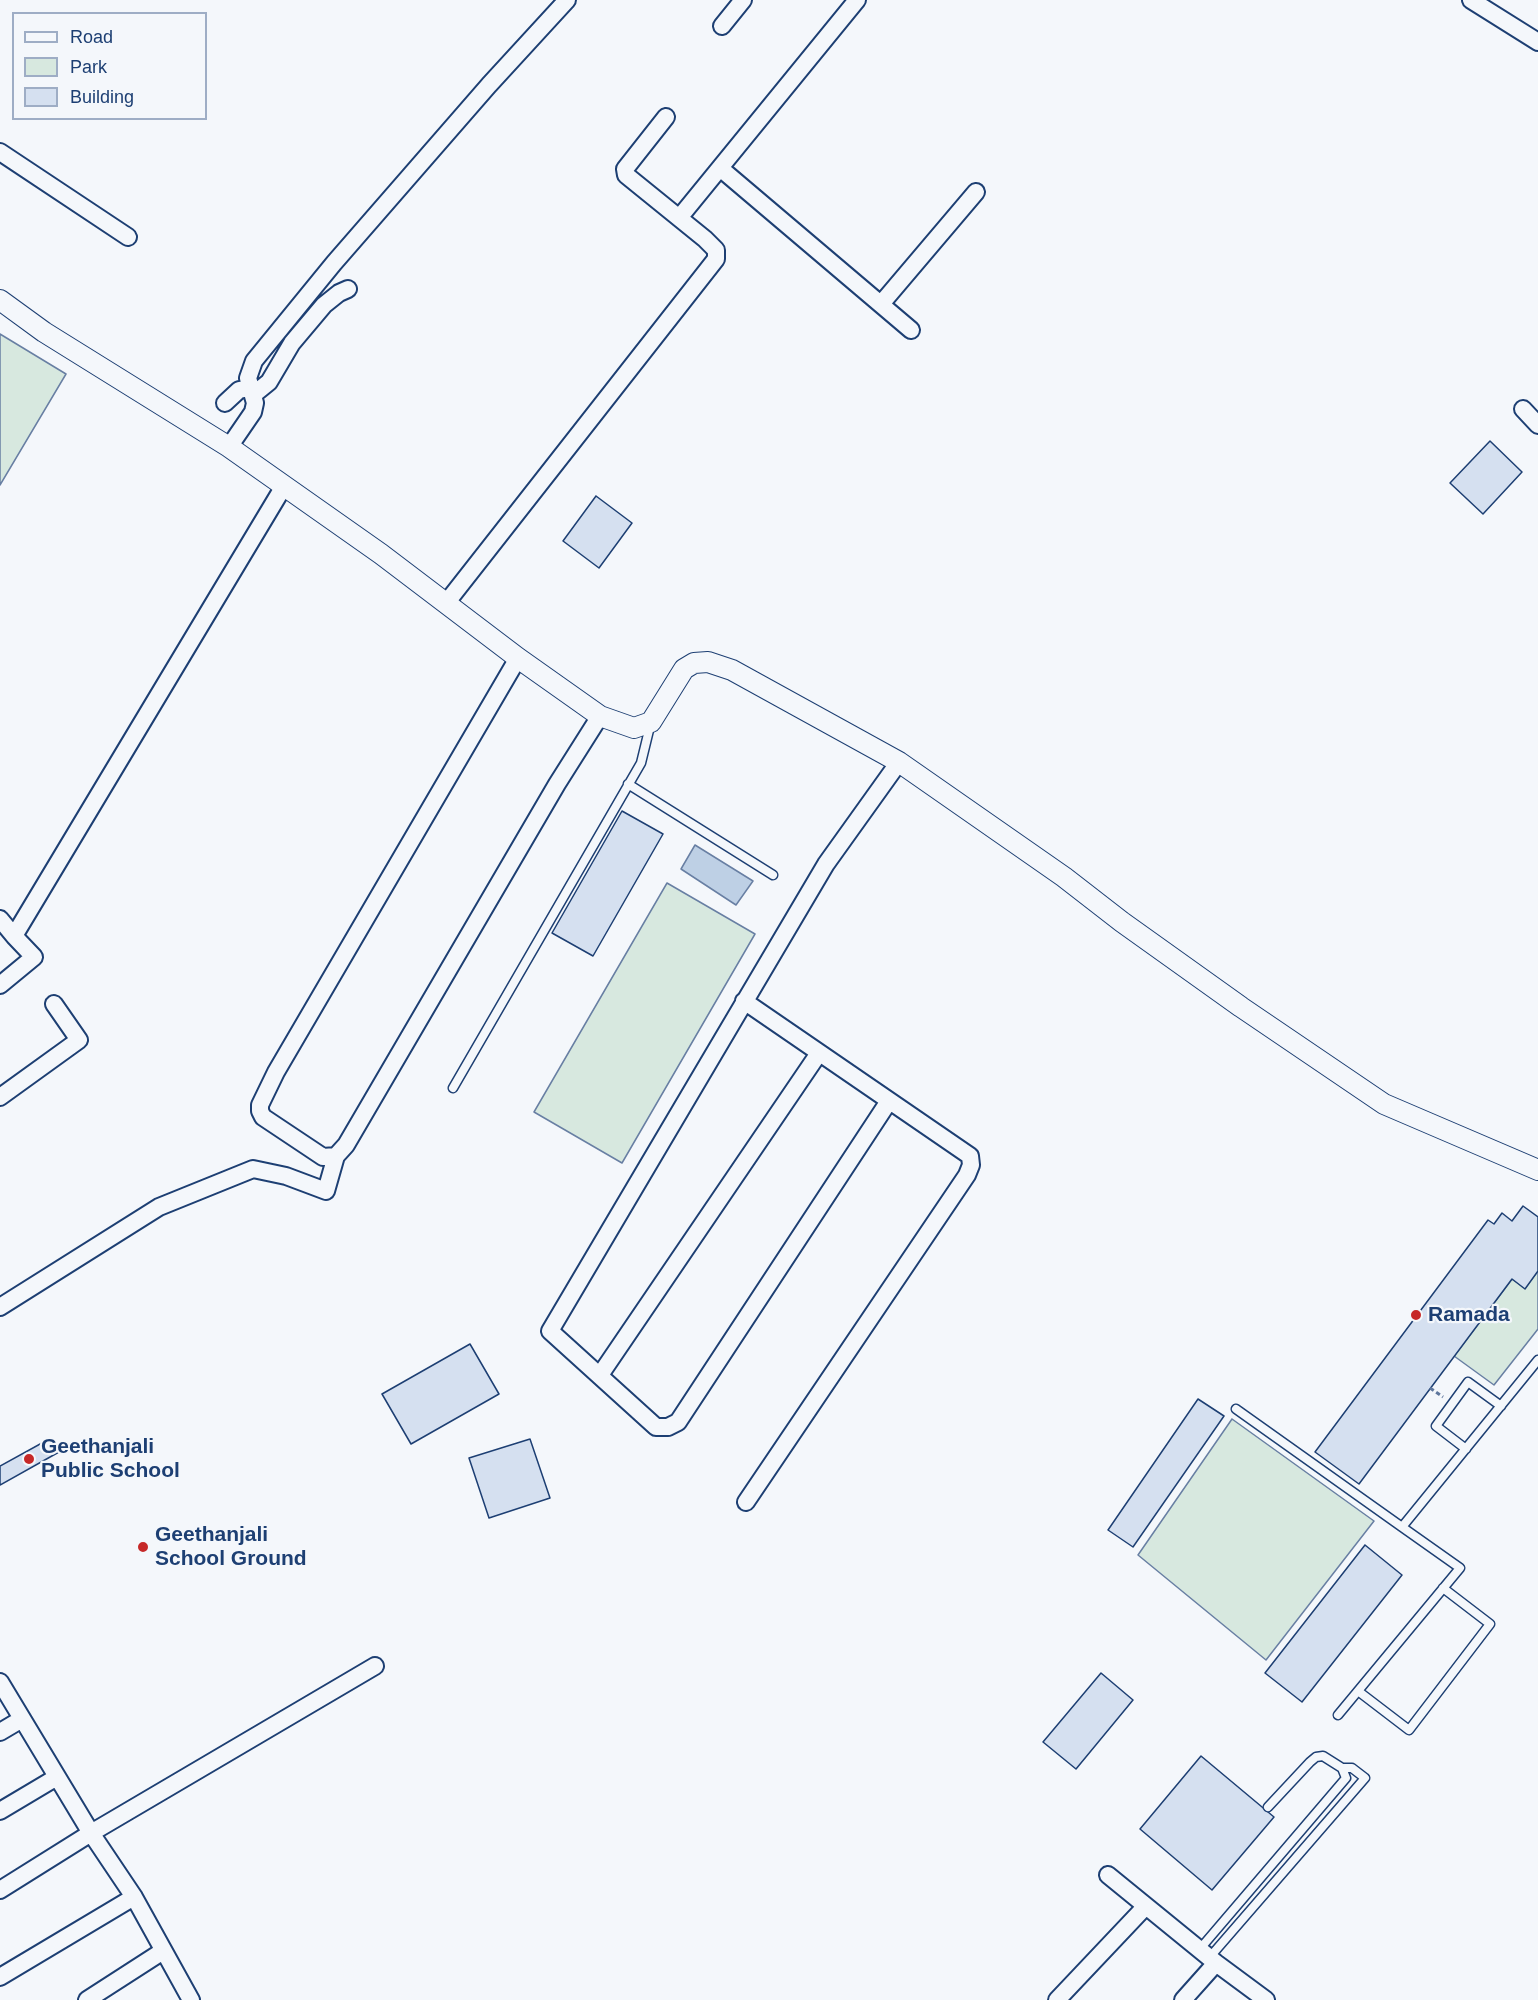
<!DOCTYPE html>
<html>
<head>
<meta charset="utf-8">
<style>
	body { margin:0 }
	#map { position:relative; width:1538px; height:2000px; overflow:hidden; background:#f4f7fb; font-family:Helvetica,sans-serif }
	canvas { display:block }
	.legend { position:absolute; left:12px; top:12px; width:195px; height:108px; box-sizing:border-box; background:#f4f7fb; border:2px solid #9eadc5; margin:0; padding:8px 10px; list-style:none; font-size:18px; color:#1d3f73 }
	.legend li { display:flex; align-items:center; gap:12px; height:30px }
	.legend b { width:30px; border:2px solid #9eadc5 }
</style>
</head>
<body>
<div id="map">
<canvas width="1538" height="2000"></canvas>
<ul class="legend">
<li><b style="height:8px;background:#f4f7fb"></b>Road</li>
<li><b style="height:16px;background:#d7e8df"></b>Park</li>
<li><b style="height:16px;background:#d5e0f0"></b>Building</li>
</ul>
</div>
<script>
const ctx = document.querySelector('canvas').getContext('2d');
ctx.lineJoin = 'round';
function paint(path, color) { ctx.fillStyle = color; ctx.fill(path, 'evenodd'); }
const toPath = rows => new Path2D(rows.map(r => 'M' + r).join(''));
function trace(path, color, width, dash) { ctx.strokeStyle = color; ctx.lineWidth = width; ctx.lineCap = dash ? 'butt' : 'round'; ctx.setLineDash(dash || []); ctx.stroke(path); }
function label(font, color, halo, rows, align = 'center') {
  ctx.font = font + ' Helvetica,sans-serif'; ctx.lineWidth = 4.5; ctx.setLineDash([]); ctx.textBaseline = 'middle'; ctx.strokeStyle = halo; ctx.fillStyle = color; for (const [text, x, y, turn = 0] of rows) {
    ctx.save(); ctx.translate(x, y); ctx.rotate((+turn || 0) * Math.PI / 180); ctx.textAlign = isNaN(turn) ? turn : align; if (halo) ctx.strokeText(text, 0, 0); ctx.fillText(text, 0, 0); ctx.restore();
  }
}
const green = toPath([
	[0,334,66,374,0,485,0,334],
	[667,883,755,934,622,1163,534,1112,667,883],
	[1538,1271,1538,1329,1494,1385,1454,1356,1512,1279,1525,1288,1538,1271],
	[1232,1419,1374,1521,1266,1660,1138,1555,1232,1419]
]);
const water = toPath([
	[695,845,753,881,736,905,681,869,695,845]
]);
const building = toPath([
	[1490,441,1522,472,1483,514,1450,483,1490,441],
	[596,496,632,523,599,568,563,541,596,496],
	[622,811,663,834,593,956,552,933,622,811],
	[1523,1206,1538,1217,1538,1271,1525,1289,1512,1279,1359,1484,1315,1452,1488,1220,1494,1224,1502,1213,1512,1221,1523,1206],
	[470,1344,499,1394,411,1444,382,1394,470,1344],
	[1198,1399,1224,1416,1133,1547,1108,1530,1198,1399],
	[51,1438,59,1452,0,1485,0,1466,51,1438],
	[530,1439,550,1498,489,1518,469,1458,530,1439],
	[1365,1545,1402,1575,1302,1702,1265,1673,1365,1545],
	[1101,1673,1133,1700,1076,1769,1043,1742,1101,1673],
	[1201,1756,1274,1817,1212,1890,1140,1829,1201,1756]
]);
const path = toPath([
	[1430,1388,1443,1397]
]);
const service = toPath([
	[628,784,773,875],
	[453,1088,641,763,651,722],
	[1236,1409,1402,1527,1538,1360],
	[1466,1449,1436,1426,1468,1382,1501,1406],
	[1358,1691,1409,1730,1490,1624,1443,1588],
	[1338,1715,1460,1568,1402,1527],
	[1199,1950,1346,1778,1342,1768],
	[1209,1958,1365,1778,1352,1768,1342,1768,1323,1756,1316,1757,1310,1762,1268,1807]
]);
const minor = toPath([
	[1471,0,1538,42],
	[722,26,743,0],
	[0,152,128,237],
	[720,168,911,330],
	[679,218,857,0],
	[881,304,976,192],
	[253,395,269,382,292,343,324,305,339,293,348,289],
	[225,403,239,390,250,388],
	[1523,409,1538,425],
	[229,447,253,412,255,403,248,378,254,361,334,263,489,85,567,0],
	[447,602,716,259,716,250,705,239,626,175,625,169,666,117],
	[518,658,276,1072,260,1105,260,1111,263,1117,323,1157,336,1156,346,1145,557,784,600,716],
	[0,919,14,936],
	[0,985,34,957,14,936,284,486],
	[744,1001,970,1156,971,1165,967,1175,746,1502],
	[0,1097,79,1040,54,1004],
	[889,1101,678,1422,668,1427,656,1427,550,1331,826,864,899,762],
	[0,1307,159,1207,253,1169,286,1176,326,1191,336,1156],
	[600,1375,819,1053],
	[0,1682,91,1833,134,1897,191,2000],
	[0,1732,22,1719],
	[0,1811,57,1777],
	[1108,1875,1216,1963,1266,2000],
	[0,1890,91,1833,375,1666],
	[0,1977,134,1897],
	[87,2000,163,1951],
	[1057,2000,1145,1907],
	[1183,2000,1216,1963]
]);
const tertiary = toPath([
	[0,300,44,332,229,447,381,554,518,658,600,716,634,728,651,722,684,669,694,663,708,662,732,670,899,762,1064,877,1122,922,1241,1007,1384,1104,1538,1170]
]);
const markers = [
	[1416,1315,6,"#c62828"],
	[29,1459,6,"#c62828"],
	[143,1547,6,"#c62828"]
];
const poiNames = [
	["Ramada",1428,1315],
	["Geethanjali",41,1447],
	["Public School",41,1471],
	["Geethanjali",155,1535],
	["School Ground",155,1559]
];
paint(green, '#d7e8df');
trace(green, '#687fa3', 1.5);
paint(water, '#bed0e5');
trace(water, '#687fa3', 1.5);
paint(building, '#d5e0f0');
trace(building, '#1d3f73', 1.5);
trace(service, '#1d3f73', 11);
trace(minor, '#1d3f73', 20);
trace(tertiary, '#1d3f73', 22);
trace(path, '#5e769c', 3, [4.5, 3]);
trace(service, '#f4f7fb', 8);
trace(minor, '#f4f7fb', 16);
trace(tertiary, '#f4f7fb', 20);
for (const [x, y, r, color] of markers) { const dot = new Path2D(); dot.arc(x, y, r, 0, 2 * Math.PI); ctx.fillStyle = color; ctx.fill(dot); trace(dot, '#f4f7fb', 2); }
label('bold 21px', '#1d3f73', '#f4f7fb', poiNames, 'left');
</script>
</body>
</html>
